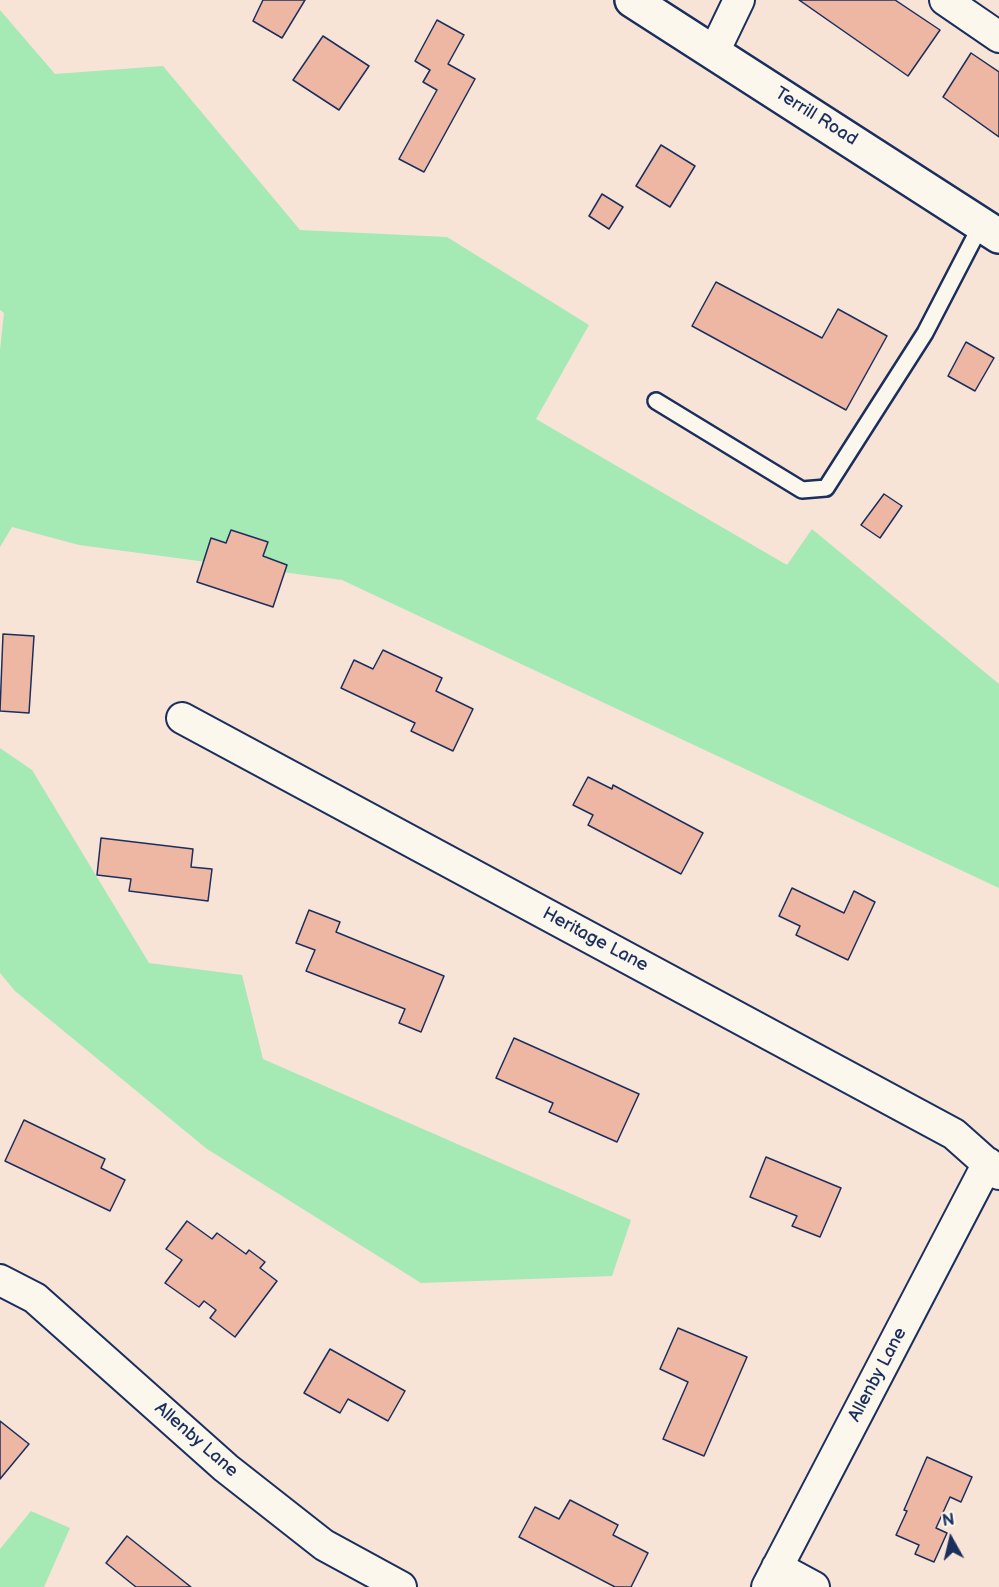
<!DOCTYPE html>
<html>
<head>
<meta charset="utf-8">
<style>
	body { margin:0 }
	#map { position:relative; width:999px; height:1587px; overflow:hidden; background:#f7e4d6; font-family:"Balsamiq Sans",sans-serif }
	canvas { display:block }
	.north { position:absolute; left:921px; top:1509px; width:60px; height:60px; -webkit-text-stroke:4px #fbf7ec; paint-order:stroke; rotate:352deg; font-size:16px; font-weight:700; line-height:24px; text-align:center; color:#1b2f5e }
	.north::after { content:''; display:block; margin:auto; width:21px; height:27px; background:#1b2f5e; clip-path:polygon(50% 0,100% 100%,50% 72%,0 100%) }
</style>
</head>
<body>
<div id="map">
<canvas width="999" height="1587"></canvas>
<div class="north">N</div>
</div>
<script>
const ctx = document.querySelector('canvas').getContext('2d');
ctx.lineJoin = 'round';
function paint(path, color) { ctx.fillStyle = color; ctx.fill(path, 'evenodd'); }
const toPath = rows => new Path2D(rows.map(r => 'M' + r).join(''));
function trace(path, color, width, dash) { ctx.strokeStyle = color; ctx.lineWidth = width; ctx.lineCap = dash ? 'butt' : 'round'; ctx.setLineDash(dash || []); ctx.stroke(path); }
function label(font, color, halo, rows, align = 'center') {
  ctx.font = font + ' "Balsamiq Sans",sans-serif'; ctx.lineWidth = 4.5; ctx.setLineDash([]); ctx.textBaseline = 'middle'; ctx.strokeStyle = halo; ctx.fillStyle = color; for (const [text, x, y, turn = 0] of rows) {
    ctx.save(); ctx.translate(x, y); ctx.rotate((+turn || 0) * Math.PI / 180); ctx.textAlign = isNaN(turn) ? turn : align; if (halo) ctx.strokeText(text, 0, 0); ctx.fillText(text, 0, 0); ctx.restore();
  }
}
const green = toPath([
	[0,10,55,74,163,66,300,230,447,237,589,325,536,419,787,565,812,529,999,684,999,888,342,580,79,545,12,527,0,547,0,350,4,313,0,310],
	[0,748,32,770,149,963,242,975,263,1059,631,1220,612,1276,421,1283,207,1149,15,991,0,973],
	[31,1511,70,1528,44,1587,0,1587,0,1549]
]);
const building = toPath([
	[263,0,305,0,282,38,253,21,263,0],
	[799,0,895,0,940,30,908,76,799,0],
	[437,20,464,35,448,64,475,79,424,172,399,159,437,90,423,82,430,70,415,61,437,20],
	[323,36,369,66,339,110,293,80,323,36],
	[971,53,999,72,999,137,943,97,971,53],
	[661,145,695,166,670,207,636,186,661,145],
	[602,194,623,207,609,229,589,216,602,194],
	[716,282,822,338,838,309,887,336,846,410,692,326,716,282],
	[966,342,994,358,975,391,948,376,966,342],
	[884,494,902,506,880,538,861,525,884,494],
	[231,530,268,542,263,556,287,565,273,607,197,582,211,538,226,543,231,530],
	[3,634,34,636,29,713,0,711,3,634],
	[383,650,442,678,436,691,473,709,453,751,411,731,415,723,341,688,354,660,373,669,383,650],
	[588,777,612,789,613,785,703,833,681,874,588,825,593,815,573,805,588,777],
	[101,838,193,849,191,867,212,869,208,901,129,891,131,879,97,875,101,838],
	[792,888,844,913,854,891,875,902,848,960,796,935,800,926,779,916,792,888],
	[309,910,340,922,336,932,444,976,421,1032,399,1023,405,1009,306,971,315,950,296,943,309,910],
	[514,1038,639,1094,617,1142,549,1112,553,1103,496,1078,514,1038],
	[24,1120,105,1159,101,1168,125,1180,110,1211,5,1161,24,1120],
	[766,1157,841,1188,820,1237,792,1226,797,1216,750,1197,766,1157],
	[187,1221,212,1239,217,1233,246,1254,249,1250,265,1262,260,1268,277,1281,235,1337,210,1318,216,1310,204,1301,199,1307,165,1283,182,1260,166,1249,187,1221],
	[678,1328,747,1357,704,1456,663,1439,688,1382,660,1369,678,1328],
	[330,1349,405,1391,388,1421,348,1399,340,1413,304,1393,330,1349],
	[0,1421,29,1444,0,1479,0,1421],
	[927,1457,972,1477,961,1502,950,1497,936,1528,947,1533,934,1562,915,1554,919,1545,896,1535,907,1511,904,1510,927,1457],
	[570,1500,618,1525,613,1535,648,1553,631,1587,615,1587,519,1537,535,1507,559,1519,570,1500],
	[127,1536,191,1587,136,1587,106,1563,127,1536]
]);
const service = toPath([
	[656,401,802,490,826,488,925,333,982,223]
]);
const minor = toPath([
	[945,0,999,37],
	[714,52,739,0],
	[182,718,954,1134,999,1174],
	[0,1280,35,1298,226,1468,324,1545,401,1587],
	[777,1567,814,1587],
	[767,1587,988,1163]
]);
const tertiary = toPath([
	[632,0,999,236]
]);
const streetNames = [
	["Terrill Road",816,117,32],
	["Heritage Lane",595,940,28],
	["Allenby Lane",878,1375,-62],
	["Allenby Lane",196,1440,41]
];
paint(green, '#a5e9b4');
paint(building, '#eeb7a3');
trace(building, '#1b2f5e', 1.5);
trace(service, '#1b2f5e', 20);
trace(minor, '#1b2f5e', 34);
trace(tertiary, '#1b2f5e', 38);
trace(service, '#fbf7ec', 15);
trace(minor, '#fbf7ec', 30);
trace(tertiary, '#fbf7ec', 33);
label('18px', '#1b2f5e', '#fbf7ec', streetNames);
</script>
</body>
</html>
